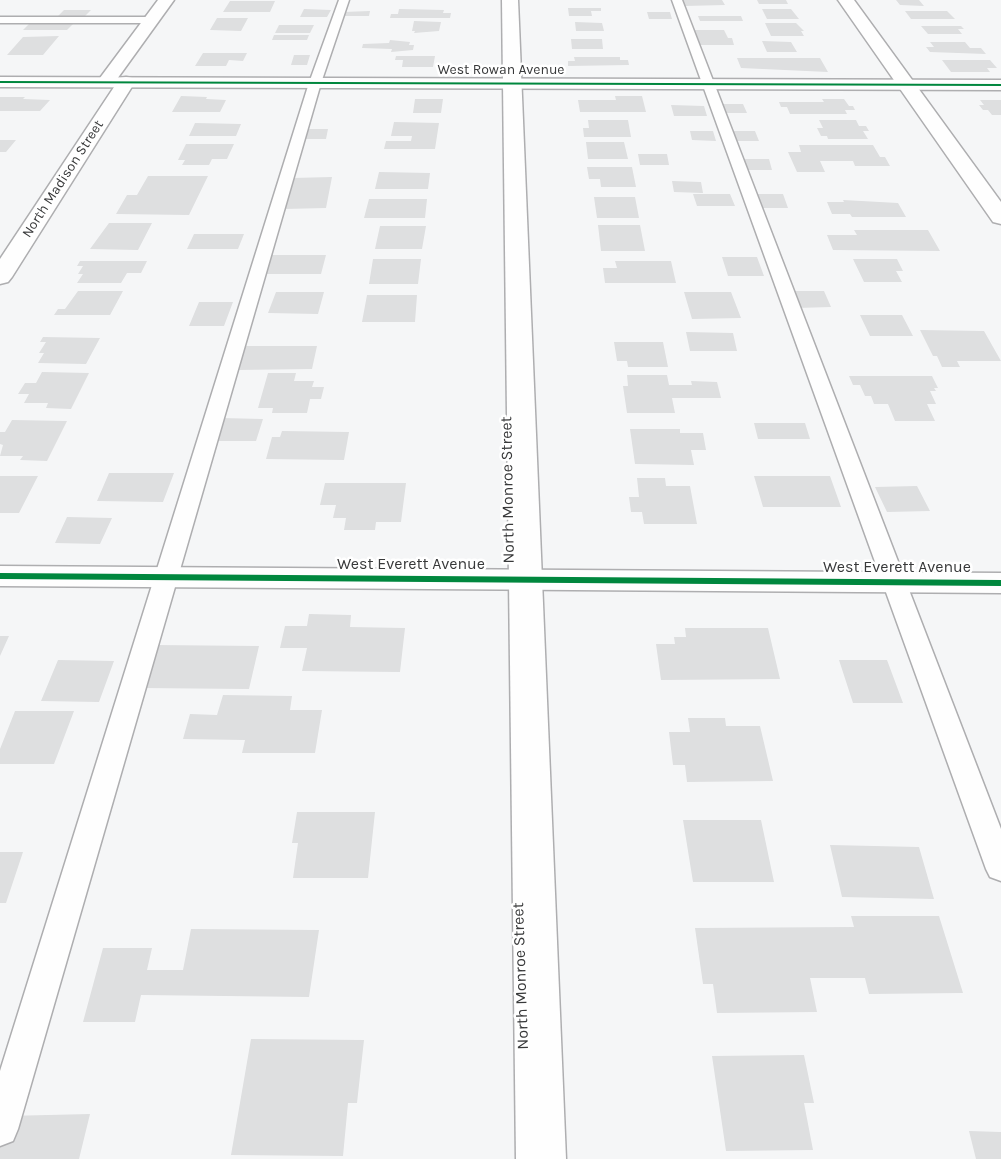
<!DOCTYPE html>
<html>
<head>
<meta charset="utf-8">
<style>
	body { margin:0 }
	canvas { display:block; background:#f5f6f7 }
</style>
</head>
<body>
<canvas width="1001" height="1159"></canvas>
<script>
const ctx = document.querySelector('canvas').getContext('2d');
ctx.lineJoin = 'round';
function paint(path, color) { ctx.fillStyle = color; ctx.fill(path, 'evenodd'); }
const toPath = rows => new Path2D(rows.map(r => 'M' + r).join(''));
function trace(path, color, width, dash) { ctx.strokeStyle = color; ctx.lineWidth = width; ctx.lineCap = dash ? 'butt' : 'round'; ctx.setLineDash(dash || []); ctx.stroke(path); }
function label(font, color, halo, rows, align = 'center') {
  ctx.font = font + ' Karla,sans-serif'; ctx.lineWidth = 5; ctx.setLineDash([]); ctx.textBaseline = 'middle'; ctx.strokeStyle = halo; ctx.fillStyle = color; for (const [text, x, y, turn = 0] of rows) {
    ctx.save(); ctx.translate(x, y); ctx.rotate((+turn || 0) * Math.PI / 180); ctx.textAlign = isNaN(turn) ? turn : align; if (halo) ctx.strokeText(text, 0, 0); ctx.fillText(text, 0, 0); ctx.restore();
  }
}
const building = toPath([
	[681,0,722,0,725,5,684,6],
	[757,0,786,0,788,4,759,4],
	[896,0,919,0,924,6,900,5],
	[230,1,275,1,270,12,223,12],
	[568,8,601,8,601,11,591,11,592,16,569,16],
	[304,9,331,10,327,17,300,17],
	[399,9,444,10,443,13,451,13,450,18,390,18,391,14,398,14],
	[762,9,791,9,799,19,767,19],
	[64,10,91,10,84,17,57,17],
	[370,11,369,16,343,16,343,12],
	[905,11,947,11,955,19,911,19],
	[647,12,670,12,672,19,649,19],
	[698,16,741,16,743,21,700,21],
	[217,18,248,18,241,31,210,30],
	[414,21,441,22,439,31,414,33,415,31,412,31],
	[31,22,75,22,67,30,23,30],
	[575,22,602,23,604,31,576,31],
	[765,23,796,23,804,31,801,31,804,36,771,36],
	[279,25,314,25,310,33,275,33],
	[921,26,961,26,964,29,958,29,962,34,928,34],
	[693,30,724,30,728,38,718,38,732,38,734,45,698,45],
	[274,35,309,35,307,40,272,40],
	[59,36,43,55,7,55,23,37],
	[571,39,602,39,603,49,572,49],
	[390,40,410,42,409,45,414,45,413,50,391,52,392,49,362,48,363,44,389,43],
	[762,41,791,42,797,52,767,52],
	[930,42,965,42,970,48,981,48,986,54,930,52,926,47,934,47],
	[203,53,247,53,243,61,229,60,226,66,195,66],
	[294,55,310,55,307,65,291,65],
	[396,56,435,56,433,67,402,67,403,60,395,60],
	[574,57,620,57,620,60,628,60,629,65,568,66,568,61,575,61],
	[737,58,820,58,828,72,741,68],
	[942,60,990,60,997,68,987,68,990,72,951,72],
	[181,96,207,97,206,99,226,100,220,112,172,112],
	[615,96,642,96,646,112,580,112,578,100,616,100],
	[0,97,25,97,23,99,50,100,40,111,0,111],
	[415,99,443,99,441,113,413,113],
	[822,99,844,99,849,106,853,106,855,110,845,110,847,114,790,114,787,107,781,107,779,102,824,102],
	[980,100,1001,100,1001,115,992,115,988,110,983,110,979,105,984,105],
	[721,104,743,104,747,113,725,113],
	[671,105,704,106,707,116,674,116],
	[588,120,628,120,631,137,584,137,583,128,589,128],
	[819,120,856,120,859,126,866,126,869,131,863,131,868,139,828,139,827,136,821,136,817,128,823,128],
	[394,122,439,123,435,149,384,149,386,141,411,141,412,136,391,136],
	[195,123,241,124,236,136,189,136],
	[308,129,328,129,326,139,305,139],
	[690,131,713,131,716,141,692,140],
	[731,131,755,131,759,141,735,141],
	[0,140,16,140,6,152,0,152],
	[586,142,624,142,628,159,588,159],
	[186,144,234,144,227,159,212,159,209,165,182,165,185,160,178,160],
	[799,145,873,145,880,157,885,157,890,166,855,166,853,161,820,161,825,172,797,172,788,152,801,152],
	[638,154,667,154,669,165,640,165],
	[742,159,769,159,772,170,746,170],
	[587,167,632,167,636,187,601,187,600,179,589,179],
	[379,172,430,173,428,189,375,189],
	[148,176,208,176,189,215,116,214,127,195,137,195],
	[332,177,326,208,284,209,292,178],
	[672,181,701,182,703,193,674,192],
	[693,194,730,194,735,206,697,206],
	[756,194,783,194,788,208,761,208],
	[594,197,635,197,639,218,597,218],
	[369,199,427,199,425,218,364,218],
	[843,200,898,203,906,217,852,217,850,214,832,214,827,202,844,202],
	[109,223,152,223,138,250,90,249],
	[598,225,640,225,645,251,601,251],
	[380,226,426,226,422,249,375,249],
	[854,230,928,230,940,251,833,250,827,235,857,235],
	[194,234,244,234,238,249,187,249],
	[272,255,326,255,321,274,265,274],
	[722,257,757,257,764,276,728,276],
	[373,259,421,259,418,284,369,284],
	[853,259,897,259,903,271,896,271,902,282,864,282],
	[80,261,147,261,141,273,127,273,121,283,77,283,83,274,78,274,83,266,77,266],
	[615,261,671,261,676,283,605,283,603,268,617,268],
	[78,291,123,291,110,315,54,315,58,309,65,309],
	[791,291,824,291,831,307,797,308],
	[276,292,324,292,318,314,268,313],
	[684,292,731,292,741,318,692,319],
	[367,295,417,295,415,322,362,322],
	[199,302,233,302,224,326,189,326],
	[860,315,902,315,913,336,870,336],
	[920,330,984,331,1001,361,957,361,960,367,942,367,937,356,933,356],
	[686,332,733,333,737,351,690,351],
	[43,337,100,338,86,364,38,363,44,353,39,353,46,342,40,342],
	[614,342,663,342,668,367,628,367,627,361,617,361],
	[243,346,317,346,312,369,236,370],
	[42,372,89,373,71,409,46,408,48,403,24,403,29,394,18,394,25,383,36,383],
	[268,373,296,373,294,381,314,381,312,387,324,387,321,399,310,399,307,413,272,413,273,408,258,408],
	[627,375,667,375,669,385,692,385,691,381,717,382,721,398,672,398,675,413,627,413,623,386,628,386],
	[849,376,932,376,938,388,934,388,936,391,930,391,936,404,927,404,935,421,895,421,888,404,874,404,871,396,865,396,860,385,853,385],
	[221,418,263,419,256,441,213,441],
	[12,420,67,421,47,461,20,460,23,456,0,456,3,445,0,444,0,432,5,432],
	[754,423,805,423,810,439,758,439],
	[630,429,680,429,680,433,703,433,706,450,691,450,694,465,635,464],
	[282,431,349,432,344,460,266,459,272,437,280,437],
	[109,473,174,473,163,502,97,501],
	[0,476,38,476,19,513,0,513],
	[754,476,830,476,841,507,763,507],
	[637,478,665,478,666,486,690,486,697,524,644,524,642,512,631,512,629,497,639,497],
	[325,483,406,483,401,522,376,522,375,530,344,530,346,518,333,518,336,505,320,505],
	[917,486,930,511,887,512,875,487],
	[67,517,112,518,100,544,55,543],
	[309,614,351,615,350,627,405,628,400,672,302,671,307,648,280,648,285,626,307,626],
	[685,628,768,628,780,679,661,680,656,644,675,644,674,637,686,637],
	[0,636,9,636,0,656],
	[154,645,259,646,249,689,140,688],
	[58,660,114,661,99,702,41,701],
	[839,660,887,660,903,703,853,703],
	[223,695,292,696,290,710,322,710,315,753,242,753,245,740,183,739,190,714,217,715],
	[15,711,74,711,54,764,0,764,0,749],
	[688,718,725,718,726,726,760,726,773,781,687,782,685,765,673,765,669,732,690,732],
	[297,812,375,812,368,878,293,878,298,843,292,843],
	[683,820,761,820,774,882,693,882],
	[830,845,919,847,934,899,842,897],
	[0,852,23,852,6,903,0,903],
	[851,916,939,916,963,993,869,994,865,978,810,978,817,1012,717,1013,713,984,703,984,695,928,854,927],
	[191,929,319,930,309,997,141,995,135,1022,83,1022,103,948,152,948,147,970,183,970],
	[251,1039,364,1040,357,1103,348,1103,343,1156,231,1155],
	[804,1055,814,1103,804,1103,813,1150,726,1151,712,1056],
	[90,1114,79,1159,0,1159,0,1138,6,1116],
	[969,1131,1001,1132,1001,1159,976,1159]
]);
const service = toPath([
	[339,0,349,0,321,83,18,1129,13,1141,0,1146,0,1071,309,83,339,0],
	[672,0,682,0,1001,829,1001,881,990,877,986,869,672,0],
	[0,17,151,17,157,20,151,23,0,23,0,17]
]);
const minor = toPath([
	[158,0,174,0,112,86,100,86,97,82,158,0],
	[838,0,854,0,1001,202,1001,224,993,222,838,0],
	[126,77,132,78,135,82,12,277,8,282,0,284,0,259,120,78,126,77],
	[0,566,1001,573,1001,593,0,586,0,566]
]);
const tertiary = toPath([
	[0,77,1001,80,1001,90,0,87,0,77]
]);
const secondary = toPath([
	[502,0,518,0,566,1159,516,1159,502,0]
]);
const cycleway = toPath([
	[0,81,1001,84,1001,86,0,83,0,81],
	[0,573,1001,580,1001,586,0,579,0,573]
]);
const farStreetnames = [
	["West Rowan Avenue",501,70],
	["North Madison Street",63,179,-57]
];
const streetNames = [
	["North Monroe Street",508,490,-91],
	["West Everett Avenue",411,564],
	["West Everett Avenue",897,567],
	["North Monroe Street",521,976,-92]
];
paint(building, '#dedfe0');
trace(service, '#aeaeb0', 3);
trace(minor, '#aeaeb0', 3);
trace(tertiary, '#aeaeb0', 3);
trace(secondary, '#aeaeb0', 3);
paint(service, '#fefefe');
paint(minor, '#fefefe');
paint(tertiary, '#fefefe');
paint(secondary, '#fefefe');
paint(cycleway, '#00873e');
label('14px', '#38393a', '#fff', farStreetnames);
label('16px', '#38393a', '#fff', streetNames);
</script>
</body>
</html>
